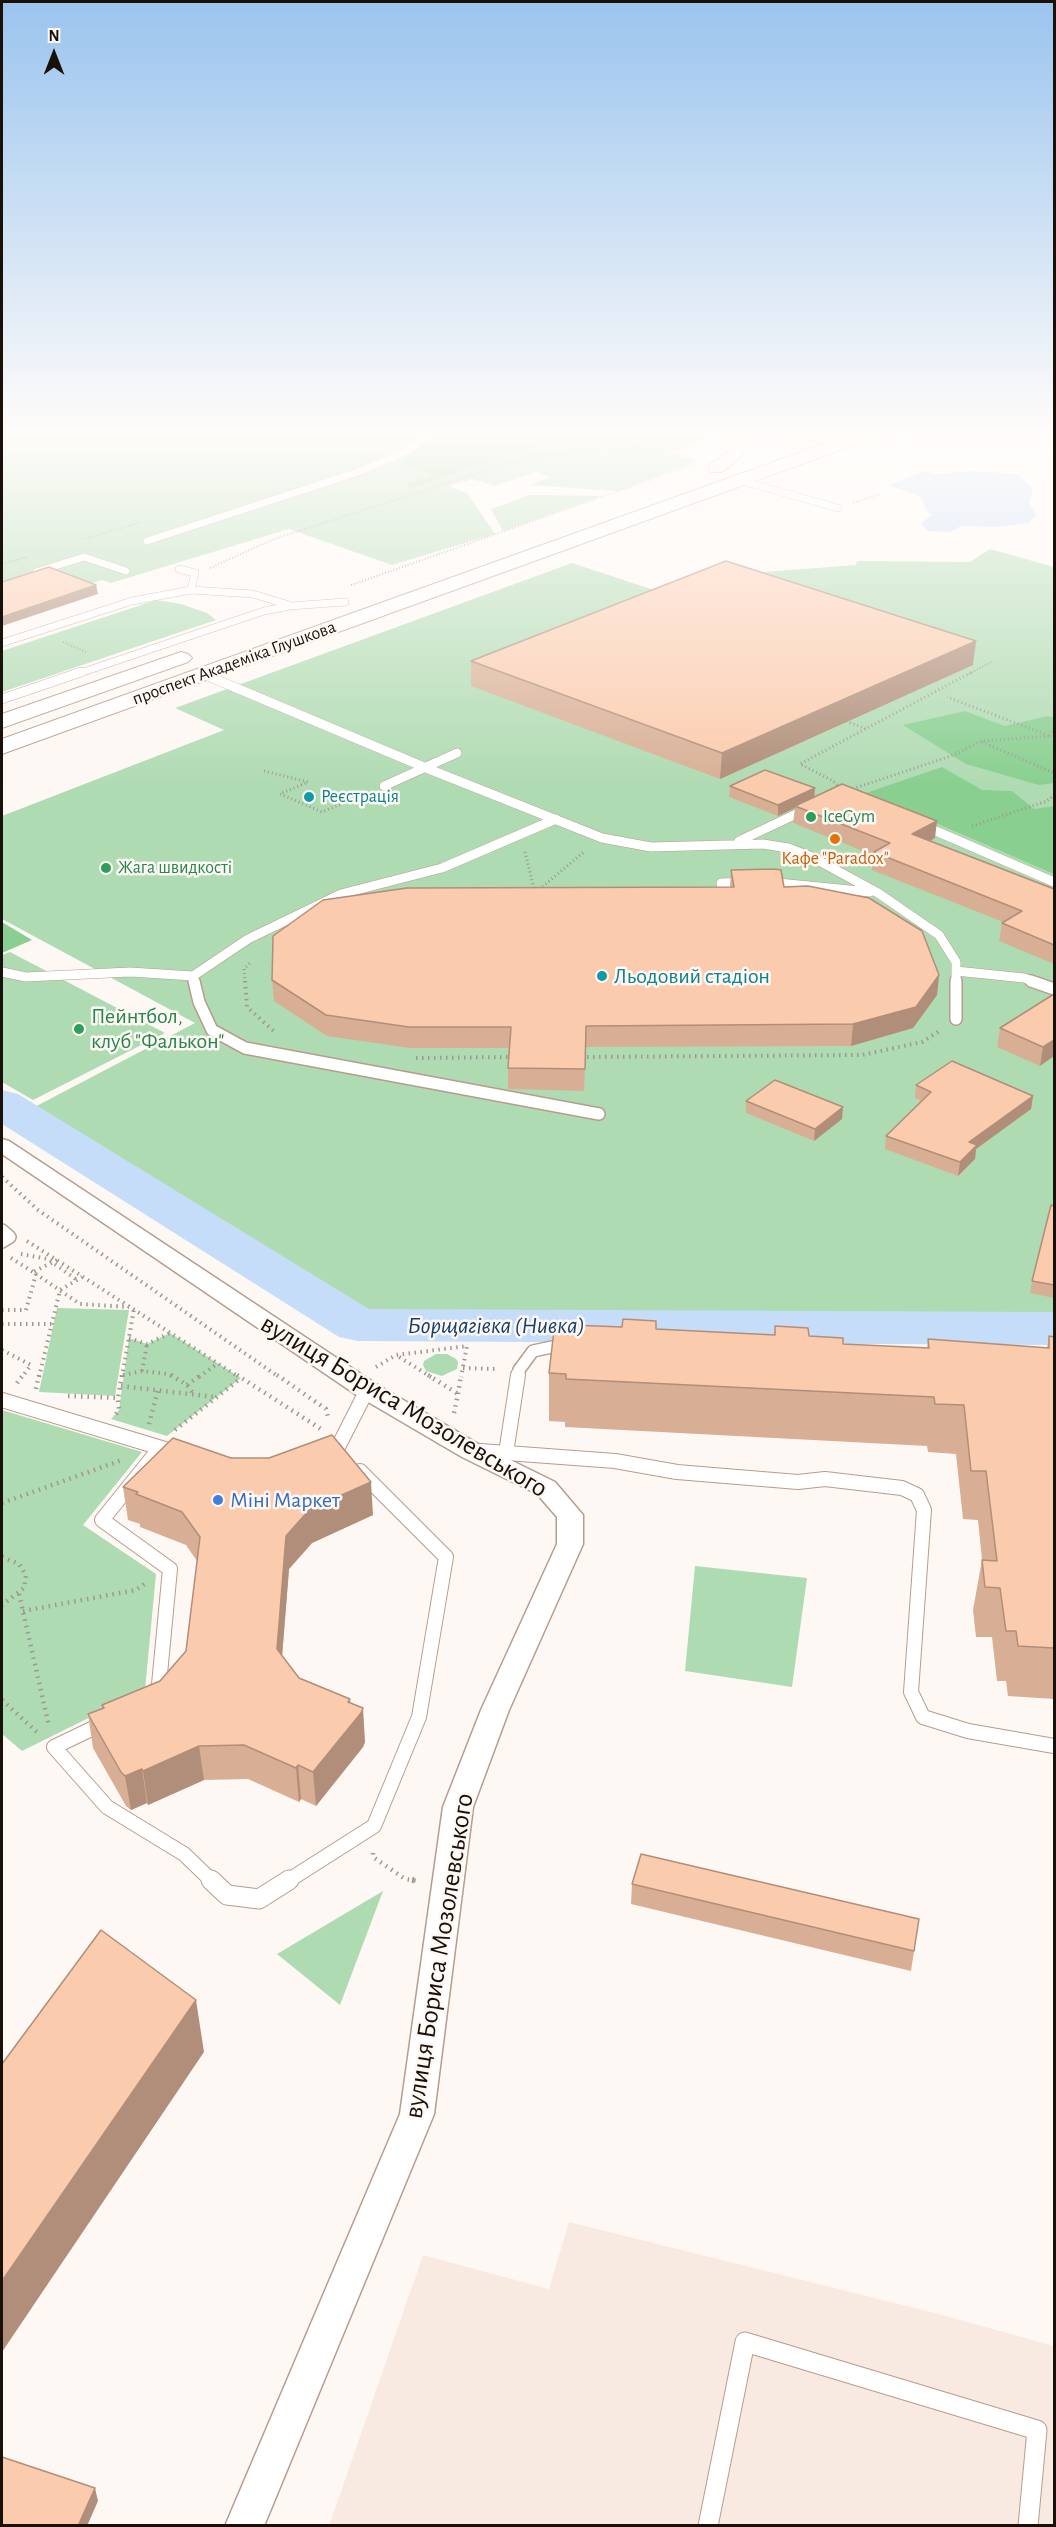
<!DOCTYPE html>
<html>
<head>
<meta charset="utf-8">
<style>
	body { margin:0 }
	#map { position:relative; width:1056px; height:2527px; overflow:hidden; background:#fef8f4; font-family:"Alegreya Sans",sans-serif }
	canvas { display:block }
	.frame { position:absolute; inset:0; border:3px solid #1a100a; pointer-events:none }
	.north { position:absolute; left:24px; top:24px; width:60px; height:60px; -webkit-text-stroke:4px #fef8f4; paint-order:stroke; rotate:0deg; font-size:16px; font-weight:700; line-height:24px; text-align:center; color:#1a100a }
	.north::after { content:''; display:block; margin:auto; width:21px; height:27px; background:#1a100a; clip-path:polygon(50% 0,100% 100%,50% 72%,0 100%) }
</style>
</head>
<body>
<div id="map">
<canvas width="1056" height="2527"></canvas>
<div class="frame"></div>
<div class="north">N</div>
</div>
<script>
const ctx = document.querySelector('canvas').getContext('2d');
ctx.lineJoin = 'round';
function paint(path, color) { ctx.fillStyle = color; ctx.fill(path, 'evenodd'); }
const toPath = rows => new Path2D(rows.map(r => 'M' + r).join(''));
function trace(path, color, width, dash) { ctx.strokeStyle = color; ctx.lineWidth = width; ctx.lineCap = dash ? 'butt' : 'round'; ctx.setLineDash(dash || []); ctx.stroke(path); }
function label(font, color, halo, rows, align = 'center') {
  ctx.font = font + ' "Alegreya Sans",sans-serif'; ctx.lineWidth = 5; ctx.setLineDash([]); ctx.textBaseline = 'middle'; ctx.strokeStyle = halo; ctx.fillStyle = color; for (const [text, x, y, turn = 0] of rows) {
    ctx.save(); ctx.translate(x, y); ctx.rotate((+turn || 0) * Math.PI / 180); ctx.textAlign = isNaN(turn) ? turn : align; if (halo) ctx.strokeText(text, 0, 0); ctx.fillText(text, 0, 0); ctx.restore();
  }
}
const built = toPath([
	[569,2222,935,2313,1054,2346,1054,2525,329,2526,423,2255,549,2289]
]);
const green = toPath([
	[2,432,716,432,717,434,668,453,697,461,618,491,529,485,551,477,535,472,495,486,472,479,449,486,467,493,495,534,392,565,289,529,111,583,102,580,80,587,2,626],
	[530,495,536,495,601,496,503,531,491,509],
	[990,549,1054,567,1054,1321,361,1320,27,1111,195,1023,2,919,2,816,224,730,175,708,572,563,654,590,711,576,856,565,857,561,970,562],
	[156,600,181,604,207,613,216,620,2,692,2,651],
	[10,952,165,1033,33,1100,2,1082,2,955],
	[57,1308,129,1310,115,1396,39,1392],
	[170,1333,241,1378,167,1436,111,1419,119,1410,129,1338,147,1344],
	[436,1354,447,1354,456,1359,458,1362,457,1369,442,1376,426,1371,423,1365,424,1361],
	[2,1410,142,1452,83,1525,156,1574,145,1690,22,1751,2,1734],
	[695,1566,807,1578,792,1687,685,1671],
	[383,1891,340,2005,277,1954]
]);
const forest = toPath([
	[441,432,581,432,410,488,406,484,436,475,404,467,408,456],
	[965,711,1005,726,1048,716,1054,718,1054,783,1039,785,966,764,903,725],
	[942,767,982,790,1012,791,1034,809,1054,806,1054,874,866,793],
	[2,922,32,940,2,953]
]);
const water = toPath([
	[925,471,937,474,971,471,1017,474,1033,489,1029,503,1037,515,1028,523,999,527,961,526,950,532,928,531,921,523,932,515,925,508,921,497,889,485]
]);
const river = toPath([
	[2,1090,18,1094,369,1309,1054,1312,1054,1345,358,1341,339,1337,2,1124,2,1090]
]);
const pathFar4 = toPath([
	[894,438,911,432],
	[599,441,639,447],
	[678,450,686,432],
	[540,456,602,448,672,452],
	[696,459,672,452,722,434],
	[853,503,880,494],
	[85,539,141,522],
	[2,564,27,557],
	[210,568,274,539,528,457,622,432],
	[351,585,695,464],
	[63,642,86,652],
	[969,674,993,661]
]);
const pathFar3 = toPath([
	[846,721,866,729],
	[1050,736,1054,729],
	[982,742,1054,773],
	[264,771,308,782,280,794,322,812,367,793],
	[840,788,833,781,800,764,972,672],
	[849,790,954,755,981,741,1050,736,947,697],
	[972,826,1047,801,1054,795],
	[525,852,535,893,585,851],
	[245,982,244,969,250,963]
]);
const pathFar2 = toPath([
	[245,981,247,1007,276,1033],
	[581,1057,862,1055,922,1042,941,1030],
	[416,1058,514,1057],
	[2,1177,38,1210,279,1377],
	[27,1241,239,1377],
	[21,1254,48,1259,77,1280],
	[11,1258,33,1272],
	[57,1260,33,1272,80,1304,129,1307],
	[2,1310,26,1310,36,1274],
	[2,1324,51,1324],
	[129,1338,147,1344,170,1333],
	[2,1350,31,1365,22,1377],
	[376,1367,396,1355],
	[463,1368,498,1369],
	[142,1371,147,1344],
	[123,1375,142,1371,169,1374,173,1377],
	[39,1377,60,1290,82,1277],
	[122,1377,134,1309],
	[199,1377,218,1363],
	[431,1377,396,1355,467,1346,461,1377]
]);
const pathFar1 = toPath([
	[171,1375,187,1385,194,1395],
	[237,1375,324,1431],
	[277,1375,326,1409,328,1417],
	[428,1375,458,1394],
	[17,1383,23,1375],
	[187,1385,201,1375],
	[121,1386,215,1397],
	[36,1389,39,1375],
	[458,1394,461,1375],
	[68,1396,118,1398,122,1375],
	[454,1413,458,1394],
	[116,1414,119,1410,118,1398],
	[149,1424,158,1390],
	[175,1430,241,1378],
	[2,1503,122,1460],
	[2,1557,19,1564,26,1575,24,1588,2,1605],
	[19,1594,49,1726],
	[23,1611,136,1590,147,1582],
	[2,1700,39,1734],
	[373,1853,373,1857,405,1879,418,1881]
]);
const path = toPath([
	[412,1880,418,1881]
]);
const laneFar4 = toPath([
	[738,480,838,508],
	[147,541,355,473,401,454,435,432],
	[179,569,195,573,191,590],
	[36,572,84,557,126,571],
	[2,643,132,601,191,590,253,594,289,605],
	[77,674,264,611,290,606,345,602]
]);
const laneFar3 = toPath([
	[203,674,431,770,602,838,651,847,763,844,788,848,812,857,878,893,939,935,956,962,956,982],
	[2,699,81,672],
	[384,786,457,753],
	[922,825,1054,882],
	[739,841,807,809],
	[768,882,870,892],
	[712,892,722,892,721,883,745,882],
	[956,971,1024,978,1035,982],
	[2,972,26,977,130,972,193,976],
	[194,982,193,976,248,939,341,894,442,868,556,819]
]);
const laneFar2 = toPath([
	[194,981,199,1002,212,1030,245,1048,599,1114],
	[956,981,956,1019],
	[1031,981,1054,989],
	[2,1230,10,1237,2,1242],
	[518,1377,519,1370,533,1351,552,1347,568,1347]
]);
const laneFar1 = toPath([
	[2,1400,178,1453],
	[337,1449,367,1390],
	[480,1451,615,1461,677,1472,798,1482,825,1479,902,1488,917,1495,924,1510,911,1692,923,1717,968,1731,1054,1746],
	[506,1453,518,1375],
	[158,1695,170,1569,102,1520,160,1448],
	[104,1723,54,1747,107,1807,184,1854,213,1882],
	[286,1882,374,1826,419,1717,446,1557,360,1471]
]);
const lane = toPath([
	[211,1880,227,1895,259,1899,289,1880],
	[708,2526,745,2342,1037,2430,1028,2526]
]);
const street = toPath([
	[2,1139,9,1141,376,1384,480,1445,555,1482,583,1515,583,1544,509,1710,473,1807,434,2114,264,2526,225,2526,400,2114,443,1807,481,1710,557,1544,557,1517,537,1494,462,1457,358,1396,2,1154,2,1139]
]);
const secondary = toPath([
	[741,432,757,432,739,459,722,472,710,472,708,468,710,464,727,453,741,432],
	[781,432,818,432,853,439,855,442,847,447,789,437,781,432]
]);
const highway = toPath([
	[857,432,881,432,879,436,2,754,2,739,857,432],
	[181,652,188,654,192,658,188,662,2,728,2,714,181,652]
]);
const wall = toPath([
	[471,661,973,665,720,779,471,686],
	[730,786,814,797,935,838,930,841,1054,889,1054,964,999,941,1002,923,1003,922,872,870,873,855,793,823,795,808,778,816,729,797],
	[731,870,784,887,939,975,937,995,913,1028,851,1046,586,1047,584,1091,508,1089,508,1068,509,1048,410,1048,327,1036,274,1001,272,980,730,887],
	[1054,994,1040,1066,997,1047,1000,1028],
	[916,1085,1033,1096,1031,1109,976,1149,975,1159,958,1176,885,1149,886,1136,922,1101,915,1098],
	[746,1101,842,1119,814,1141,746,1113],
	[1054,1206,1054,1298,1030,1293,1032,1281],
	[775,1326,809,1336,843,1344,927,1348,928,1339,1047,1348,1049,1336,1054,1337,1054,1699,1008,1696,1006,1681,997,1681,992,1637,976,1637,973,1610,982,1560,978,1520,963,1519,956,1454,928,1452,927,1446,565,1427,565,1422,549,1421,549,1373,570,1331,656,1329,774,1335],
	[123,1487,373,1515,312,1543,289,1569,282,1656,299,1678,351,1703,365,1742,363,1747,316,1806,301,1799,299,1802,248,1779,204,1780,148,1805,147,1803,131,1810,126,1806,93,1748,88,1714,103,1708,102,1705,160,1681,186,1651,197,1561,186,1545,140,1527,140,1524,128,1520],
	[632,1884,919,1919,911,1971,631,1904]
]);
const shadedWall = toPath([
	[96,585,98,594,2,626,2,617],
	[976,641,973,665,720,779,722,753],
	[815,788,814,799,795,806,795,808,778,816,778,805],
	[937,821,935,838,910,852,912,834],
	[939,975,937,995,913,1028,851,1046,853,1024],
	[1054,1040,1054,1056,1040,1066,1043,1047],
	[1033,1096,1031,1109,976,1149,975,1159,958,1176,960,1162,969,1142],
	[843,1107,842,1119,814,1141,815,1129],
	[371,1482,373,1515,312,1543,289,1569,280,1682,277,1649,286,1536,310,1509],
	[350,1699,352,1724,363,1708,365,1742,363,1747,316,1806,313,1772],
	[199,1746,204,1780,148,1805,143,1771],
	[298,1765,301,1799,299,1802,296,1768],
	[142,1769,147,1803,131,1810,125,1776],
	[196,2000,204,2052,2,2352,2,2281],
	[95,2488,98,2501,87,2526,78,2526]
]);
const building = toPath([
	[726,561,976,641,722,753,471,661,726,561],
	[49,567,96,585,2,617,2,582,49,567],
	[765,770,815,788,778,805,730,786,765,770],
	[842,784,937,821,912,834,1054,889,1054,945,1002,923,1022,911,874,852,890,843,795,806,842,784],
	[774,869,781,870,784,887,808,886,869,898,922,931,939,975,916,1007,853,1024,586,1026,585,1069,508,1068,511,1027,409,1027,326,1015,272,980,273,936,323,900,407,888,734,887,731,870,774,869],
	[1054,994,1054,1040,1043,1047,1000,1028,1054,994],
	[952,1061,1033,1096,969,1142,977,1145,960,1162,886,1136,931,1092,916,1085,952,1061],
	[775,1080,843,1107,815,1129,746,1101,775,1080],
	[1051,1205,1054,1206,1054,1285,1032,1281,1051,1205],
	[623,1319,656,1321,656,1329,775,1335,775,1326,808,1328,809,1336,843,1338,843,1344,929,1348,928,1339,1049,1348,1049,1336,1054,1337,1054,1648,1018,1646,1016,1631,1006,1631,1000,1588,985,1587,982,1560,997,1561,986,1471,971,1471,964,1405,935,1404,934,1397,566,1379,566,1374,549,1373,554,1330,570,1331,571,1325,622,1327,623,1319],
	[332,1435,371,1482,310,1509,286,1536,277,1649,299,1678,350,1699,348,1702,363,1708,361,1713,313,1772,298,1765,296,1768,244,1745,199,1746,143,1771,142,1769,125,1776,121,1772,88,1714,104,1708,102,1705,160,1681,186,1651,200,1537,182,1512,136,1494,138,1492,123,1487,173,1438,231,1458,269,1458,332,1435],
	[641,1854,919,1919,914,1951,632,1884,641,1854],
	[101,1930,196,2000,2,2281,2,2064,101,1930],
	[2,2457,95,2488,78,2526,2,2526,2,2457]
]);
const markers = [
	[309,797,6,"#0f9aa8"],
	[811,817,6,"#2e9e5b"],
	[835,839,6,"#e8710a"],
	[106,868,6,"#2e9e5b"],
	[602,976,6,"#0f9aa8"],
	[79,1029,6,"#2e9e5b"],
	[218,1500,6,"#3f7fe0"]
];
const farStreetnames = [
	["проспект Академіка Глушкова",234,663,-20]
];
const farCulturenames = [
	["Реєстрація",321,797]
];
const farLeisurenames = [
	["IceGym",823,817],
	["Жага швидкості",118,868]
];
const farFoodnames = [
	["Кафе \"Paradox\"",835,859]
];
const cultureNames = [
	["Льодовий стадіон",614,976]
];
const leisureNames = [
	["Пейнтбол,",91,1016],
	["клуб \"Фалькон\"",91,1041]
];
const shopNames = [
	["Міні Маркет",230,1500]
];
const waterNames = [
	["Борщагівка (Нивка)",496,1326]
];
const nearStreetnames = [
	["вулиця Бориса Мозолевського",404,1406,31],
	["вулиця Бориса Мозолевського",439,1956,-81]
];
paint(built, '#f9eae1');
paint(green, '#afdbb2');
paint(forest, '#89cf90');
paint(water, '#c5ddf8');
paint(river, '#c5ddf8');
trace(laneFar4, '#b89c8b', 8);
trace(laneFar3, '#b89c8b', 10);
trace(laneFar2, '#b89c8b', 14);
trace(laneFar1, '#b89c8b', 16);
trace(lane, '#b89c8b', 21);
trace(street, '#b89c8b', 3);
trace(secondary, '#b89c8b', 2);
trace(highway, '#b89c8b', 2);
trace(pathFar4, '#9f9792', 2, [1, 2]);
trace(pathFar3, '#9f9792', 3, [1, 3]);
trace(pathFar2, '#9f9792', 4, [1.5, 4.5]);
trace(pathFar1, '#9f9792', 4.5, [1.5, 5]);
trace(path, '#9f9792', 6, [2, 7]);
trace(laneFar4, '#fff', 7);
trace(laneFar3, '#fff', 9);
trace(laneFar2, '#fff', 11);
trace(laneFar1, '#fff', 14);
trace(lane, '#fff', 19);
paint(street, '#fff');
paint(secondary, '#fff');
paint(highway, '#fff');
paint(wall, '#d8af95');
paint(shadedWall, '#b08e79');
paint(building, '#fbcbad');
trace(building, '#b08e79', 1.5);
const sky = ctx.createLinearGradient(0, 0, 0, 786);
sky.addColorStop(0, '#9ac4ee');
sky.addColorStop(0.55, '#fffcfa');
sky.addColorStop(1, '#fffcfa00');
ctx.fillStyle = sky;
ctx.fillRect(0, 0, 1056, 786);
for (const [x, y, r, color] of markers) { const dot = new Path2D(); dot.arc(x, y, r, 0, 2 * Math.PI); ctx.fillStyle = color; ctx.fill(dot); trace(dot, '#fef8f4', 2); }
label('18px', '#1a100a', '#fef8f4', farStreetnames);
label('18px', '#0d838f', '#fef8f4', farCulturenames, 'left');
label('18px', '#27864d', '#fef8f4', farLeisurenames, 'left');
label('18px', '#c56008', '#fef8f4', farFoodnames);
label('22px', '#0d838f', '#fef8f4', cultureNames, 'left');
label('22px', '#27864d', '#fef8f4', leisureNames, 'left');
label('22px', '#366cbe', '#fef8f4', shopNames, 'left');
label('italic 24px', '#16406a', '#fef8f4', waterNames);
label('27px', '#1a100a', '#fef8f4', nearStreetnames);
</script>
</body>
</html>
